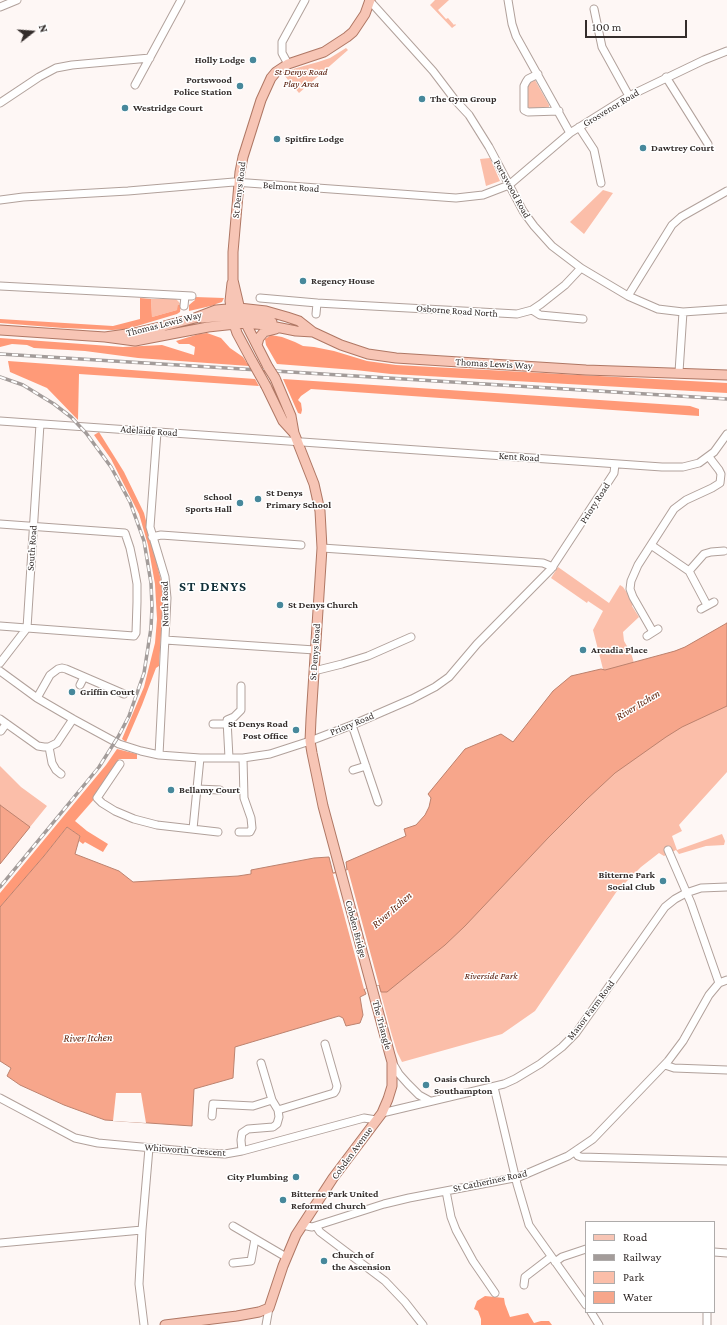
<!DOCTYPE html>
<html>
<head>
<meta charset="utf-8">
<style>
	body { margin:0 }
	#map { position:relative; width:727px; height:1325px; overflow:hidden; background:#fef7f5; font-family:"Crimson Pro",serif }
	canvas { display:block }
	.legend { position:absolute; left:585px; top:1221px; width:130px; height:92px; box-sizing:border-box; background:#fff; border:1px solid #aeabaa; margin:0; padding:5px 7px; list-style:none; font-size:12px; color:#342d2b }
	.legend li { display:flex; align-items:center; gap:8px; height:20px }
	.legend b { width:20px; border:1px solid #aeabaa }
	.north { position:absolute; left:12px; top:12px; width:40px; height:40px; -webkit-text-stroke:3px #fff; paint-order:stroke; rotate:73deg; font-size:11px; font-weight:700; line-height:16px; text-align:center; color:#342d2b }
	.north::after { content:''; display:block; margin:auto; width:14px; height:18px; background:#342d2b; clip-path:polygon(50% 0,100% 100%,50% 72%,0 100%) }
	.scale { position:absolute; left:585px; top:20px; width:102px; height:18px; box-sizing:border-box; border:2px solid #342d2b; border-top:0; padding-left:5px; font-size:12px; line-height:14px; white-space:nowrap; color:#342d2b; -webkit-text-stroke:3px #fff; paint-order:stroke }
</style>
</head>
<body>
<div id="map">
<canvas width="727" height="1325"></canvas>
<ul class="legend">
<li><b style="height:5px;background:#f7c5b5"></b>Road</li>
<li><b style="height:5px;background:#a39c9a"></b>Railway</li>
<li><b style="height:11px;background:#fbbea9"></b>Park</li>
<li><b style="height:11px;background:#f7a68b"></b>Water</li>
</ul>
<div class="north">N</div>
<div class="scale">100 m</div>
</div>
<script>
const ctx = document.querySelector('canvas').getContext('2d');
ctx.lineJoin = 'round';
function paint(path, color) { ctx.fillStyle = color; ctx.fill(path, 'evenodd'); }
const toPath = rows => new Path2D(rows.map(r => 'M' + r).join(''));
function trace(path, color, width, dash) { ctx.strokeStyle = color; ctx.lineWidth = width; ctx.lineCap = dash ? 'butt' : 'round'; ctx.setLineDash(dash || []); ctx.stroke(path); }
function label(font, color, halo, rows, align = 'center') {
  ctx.font = font + ' "Crimson Pro",serif'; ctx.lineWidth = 3; ctx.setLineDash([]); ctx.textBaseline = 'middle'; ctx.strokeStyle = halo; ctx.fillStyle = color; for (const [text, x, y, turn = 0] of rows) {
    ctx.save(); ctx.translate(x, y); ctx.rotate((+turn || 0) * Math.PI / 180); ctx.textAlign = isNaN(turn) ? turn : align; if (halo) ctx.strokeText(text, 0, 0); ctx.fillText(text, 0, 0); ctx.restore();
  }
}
const green = toPath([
	[435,0,449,0,438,10,446,19,448,18,454,25,455,24,456,25,452,28,430,5],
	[346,48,348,50,299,93,284,75,293,69,318,62,330,58],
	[532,80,535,80,549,105,549,107,548,108,530,109,527,106,527,85,528,83],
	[490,158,500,181,486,186,480,159],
	[603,190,613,193,584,234,570,222],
	[151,299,176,299,179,302,181,305,177,310,152,317],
	[558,567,609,603,620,585,623,587,634,603,632,606,639,617,623,632,624,641,631,653,634,663,666,654,685,647,727,623,727,772,679,825,682,831,672,836,677,850,722,834,725,841,724,845,706,846,679,854,676,850,664,856,659,853,641,867,617,891,535,1011,502,1034,402,1062,397,1052,391,1032,346,862,406,836,404,829,416,825,425,815,429,807,431,798,428,794,465,749,501,734,513,742,553,691,571,676,603,669,593,630,603,611,588,601,587,603,551,578],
	[0,766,21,787,47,806,0,864]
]);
const forest = toPath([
	[195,297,224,298,222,302,216,304,215,305,189,311,189,305,195,300],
	[140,298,151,299,152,317,177,310,178,305,181,305,180,312,177,314,127,329,112,330,63,328,0,323,0,319,113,326,140,319],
	[207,333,221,338,230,348,243,357,249,366,138,358,85,351,34,348,27,345,12,344,0,347,0,338,123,347,162,345,194,355,195,347,189,344,179,344,176,341,199,334],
	[271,335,282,337,295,342,303,346,314,347,334,351,367,361,396,365,727,383,727,393,391,374,355,370,277,364,266,345,265,339],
	[8,361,255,379,259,386,79,374,78,420,47,388,10,372],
	[283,379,690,406,699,409,699,416,311,389,301,396,298,400,301,403,302,410,301,414,298,413],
	[99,432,124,472,144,513,161,580,163,604,159,666,156,668,142,705,126,742,122,739,144,687,155,643,157,619,156,602,155,584,148,545,139,514,111,459,94,435],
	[117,749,137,754,137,759,119,759,96,797,75,821,87,831,108,844,103,852,85,842,83,844,79,841,80,836,67,827,44,856,0,907,0,893,106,765],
	[485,1296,504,1298,505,1304,510,1317,528,1313,534,1323,541,1321,549,1321,552,1325,481,1325,481,1319,478,1311,474,1309,477,1301]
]);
const water = toPath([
	[727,623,727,706,682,727,666,737,615,773,587,799,548,838,465,926,445,945,387,992,381,992,379,985,364,989,366,994,360,997,363,1015,360,1023,346,1026,343,1018,339,1016,235,1047,233,1078,194,1089,192,1126,105,1120,64,1105,20,1085,7,1076,11,1068,0,1061,0,907,44,856,67,827,80,836,75,854,119,871,133,882,238,876,251,874,251,870,314,858,329,857,333,873,347,870,346,862,406,836,404,829,416,825,425,815,429,807,431,798,428,794,465,749,501,734,513,742,553,691,571,676,601,669,605,670,675,651,685,647,727,623],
	[0,805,30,827,0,864,0,805]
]);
const pier = toPath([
	[348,870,379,985,364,989,333,874],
	[116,1093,141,1093,146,1123,113,1121]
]);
const minor = toPath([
	[369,0,433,71,455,100,469,115,489,147,523,211,534,226,552,246,581,268,628,296,658,309,683,312,727,309],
	[508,0,512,24,516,36,570,133],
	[0,7,17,0],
	[594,9,602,47,629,96],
	[288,64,282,53,282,42,305,0],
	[538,74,528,79,526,82,524,86,524,110,528,112,559,111],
	[666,77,708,144],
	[135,85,181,0],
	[0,103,39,77,56,68,72,65,150,58],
	[579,127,594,150,601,183],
	[0,200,23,197,128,191,234,182,456,198,483,195,509,185,570,133,629,96,704,60,727,51],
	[0,286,192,296],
	[628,296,672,225,681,217,727,191],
	[260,298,317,303,517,314,532,310,541,304,565,285,581,268],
	[184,306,185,296],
	[532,310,540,315,583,319],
	[316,314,317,303],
	[679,372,683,312],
	[0,421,662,467,683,467,699,463,714,452,727,434],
	[157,432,150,527,165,577,167,598,159,755],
	[0,524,125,533,130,548,134,567,137,584,137,602,136,633,134,636,0,626],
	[152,537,161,535,301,545],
	[651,545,689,571,707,605],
	[322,548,543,563,553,567],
	[689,571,704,554,711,552,724,551],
	[701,609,714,602],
	[653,632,633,597,630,589,631,581,638,565,674,509,686,500,712,488,720,483,721,474,719,470,709,457],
	[647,636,658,629],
	[165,640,315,650],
	[0,663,27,628,40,424],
	[0,671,37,698,73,719,119,744,141,751,159,755,200,758,243,758,270,754,310,741,352,725,412,699,435,687,449,677,477,644,551,569,614,473,615,464],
	[314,671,342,664,368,656,411,637],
	[80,685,84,677],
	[37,698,50,675,58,669,62,668,66,669,124,694],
	[0,719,38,746,44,747,49,747,57,743,73,719],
	[213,724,227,724],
	[352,725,378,802],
	[1,731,6,724],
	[49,747,52,763,56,770,61,774],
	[229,758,227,720,234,717,241,710,241,686],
	[120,764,97,798,102,803,115,811,134,819,157,825,218,832],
	[353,770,366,766],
	[197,789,220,790],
	[193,829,200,758],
	[239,832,250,832,252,828,251,818,244,798,243,758],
	[668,850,691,903,719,983],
	[392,1062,399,1074,408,1084,419,1095,430,1101],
	[665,1065,674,1068,727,1070],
	[494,1087,517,1184,529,1225,586,1305],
	[0,1098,75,1138,98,1143,207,1153,225,1154,242,1151,364,1118,376,1120],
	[278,1110,334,1093,336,1090,337,1086,325,1044],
	[382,1113,504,1084,515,1079,540,1064,562,1047,576,1033,665,907,675,899,686,893,701,888,727,887],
	[212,1116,213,1104,253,1106,272,1100],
	[242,1151,241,1140,242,1133,248,1129,273,1127,277,1124,279,1117,278,1110,272,1100,261,1063],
	[575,1152,578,1156,581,1157,727,1161],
	[446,1191,451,1217,456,1230,473,1261,495,1293],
	[302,1225,312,1227,384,1204,409,1198,519,1177,568,1156,593,1139,668,1061,683,1041,709,995,719,983,727,980],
	[233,1226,286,1257],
	[316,1226,320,1232,385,1281,405,1302,423,1325],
	[0,1243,142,1230],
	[714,1252,727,1253],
	[555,1262,562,1257,586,1249],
	[233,1263,251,1261,255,1239],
	[524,1285,525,1277,551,1257],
	[591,1312,599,1325],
	[144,1325,139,1284,142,1230,149,1148],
	[266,1325,269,1308],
	[707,1325,707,1312]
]);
const major = toPath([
	[232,283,230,301,234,324,237,333,252,361],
	[238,313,259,317,272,322],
	[202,318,227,316,237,317],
	[0,330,105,337,135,341,208,327,245,323,266,325,296,331,313,332],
	[105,337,134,333,164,326,195,318,216,310,239,308,266,311,287,317,299,321,313,332,341,345,368,354,396,358,586,370,727,375],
	[257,345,259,338,264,332,276,329],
	[268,367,241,314,233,280,233,252,240,172,243,157,261,100,271,78,276,72,288,64,324,52,347,37,353,32,365,14,370,0],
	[266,386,283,421,293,432],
	[165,1325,237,1316,259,1312,269,1308,283,1266,296,1235,333,1178,382,1113,388,1099,392,1086,392,1062,390,1055,323,806,312,753,310,741,311,719,322,548,320,511,314,484,294,433,291,416,275,378]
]);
const rail = toPath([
	[0,354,727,399],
	[0,377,23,385,54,404,71,417,86,433,111,467,130,502,144,541,151,583,152,607,151,628,144,673,129,716,118,737,99,767,0,887]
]);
const majorBridge = toPath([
	[252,361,266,386],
	[268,367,275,378]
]);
const markers = [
	[253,60,4,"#47889b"],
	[240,86,4,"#47889b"],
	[422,99,4,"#47889b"],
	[125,108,4,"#47889b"],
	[277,139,4,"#47889b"],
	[643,148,4,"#47889b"],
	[303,281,4,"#47889b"],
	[258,499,4,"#47889b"],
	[240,503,4,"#47889b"],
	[280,605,4,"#47889b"],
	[583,650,4,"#47889b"],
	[72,692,4,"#47889b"],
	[296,730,4,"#47889b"],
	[171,790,4,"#47889b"],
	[663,881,4,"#47889b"],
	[426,1085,4,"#47889b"],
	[296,1177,4,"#47889b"],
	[283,1200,4,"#47889b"],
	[324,1261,4,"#47889b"]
];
const poiNames = [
	["Holly Lodge",245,60,"right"],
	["Portswood",232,80,"right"],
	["Police Station",232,92,"right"],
	["The Gym Group",430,99],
	["Westridge Court",133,108],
	["Spitfire Lodge",285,139],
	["Dawtrey Court",651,148],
	["Regency House",311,281],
	["St Denys",266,493],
	["Primary School",266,505],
	["School",232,497,"right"],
	["Sports Hall",232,509,"right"],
	["St Denys Church",288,605],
	["Arcadia Place",591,650],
	["Griffin Court",80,692],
	["St Denys Road",288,724,"right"],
	["Post Office",288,736,"right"],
	["Bellamy Court",179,790],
	["Bitterne Park",655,875,"right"],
	["Social Club",655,887,"right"],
	["Oasis Church",434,1079],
	["Southampton",434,1091],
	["City Plumbing",288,1177,"right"],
	["Bitterne Park United",291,1194],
	["Reformed Church",291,1206],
	["Church of",332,1255],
	["the Ascension",332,1267]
];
const parkNames = [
	["St Denys Road",301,72],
	["Play Area",301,84],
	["Riverside Park",491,976]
];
const streetNames = [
	["Grosvenor Road",611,108,-31],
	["Belmont Road",291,187,4],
	["Portswood Road",512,189,61],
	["St Denys Road",239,190,-83],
	["Osborne Road North",457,311,4],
	["Thomas Lewis Way",164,324,-14],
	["Thomas Lewis Way",494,364,3],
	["Adelaide Road",149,431,4],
	["Kent Road",519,457,4],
	["Priory Road",595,503,-57],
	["South Road",32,548,-86],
	["North Road",165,604,-91],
	["St Denys Road",315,652,-86],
	["Priory Road",352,724,-22],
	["Cobden Bridge",356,929,75],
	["Manor Farm Road",591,1010,-53],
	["The Triangle",382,1025,75],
	["Whitworth Crescent",185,1150,4],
	["Cobden Avenue",352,1153,-54],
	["St Catherines Road",490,1181,-12]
];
const waterNames = [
	["River Itchen",638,705,-31],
	["River Itchen",392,910,-41],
	["River Itchen",88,1038,-1]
];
const districtNames = [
	["ST DENYS",213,587]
];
paint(green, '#fbbea9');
paint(forest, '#ff9a78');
paint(water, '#f7a68b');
trace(water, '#bc826e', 1);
paint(pier, '#fef7f5');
trace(minor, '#b1a19b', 9);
trace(major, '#af7764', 11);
trace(minor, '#fff', 7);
trace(major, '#f7c5b5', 9);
trace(rail, '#a39c9a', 3.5);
trace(rail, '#fff', 2, [6]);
trace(majorBridge, '#af7764', 11, []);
trace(majorBridge, '#f7c5b5', 9);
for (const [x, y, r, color] of markers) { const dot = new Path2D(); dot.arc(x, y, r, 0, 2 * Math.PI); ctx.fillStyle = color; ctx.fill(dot); trace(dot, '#fff', 1.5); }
label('bold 10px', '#342d2b', '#fff', poiNames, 'left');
label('italic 10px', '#501300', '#fff', parkNames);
label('10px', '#342d2b', '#fff', streetNames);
label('italic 11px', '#5f220a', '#fff', waterNames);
ctx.letterSpacing = '1px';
label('bold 14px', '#113039', '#fff', districtNames);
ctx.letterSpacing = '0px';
</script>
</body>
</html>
